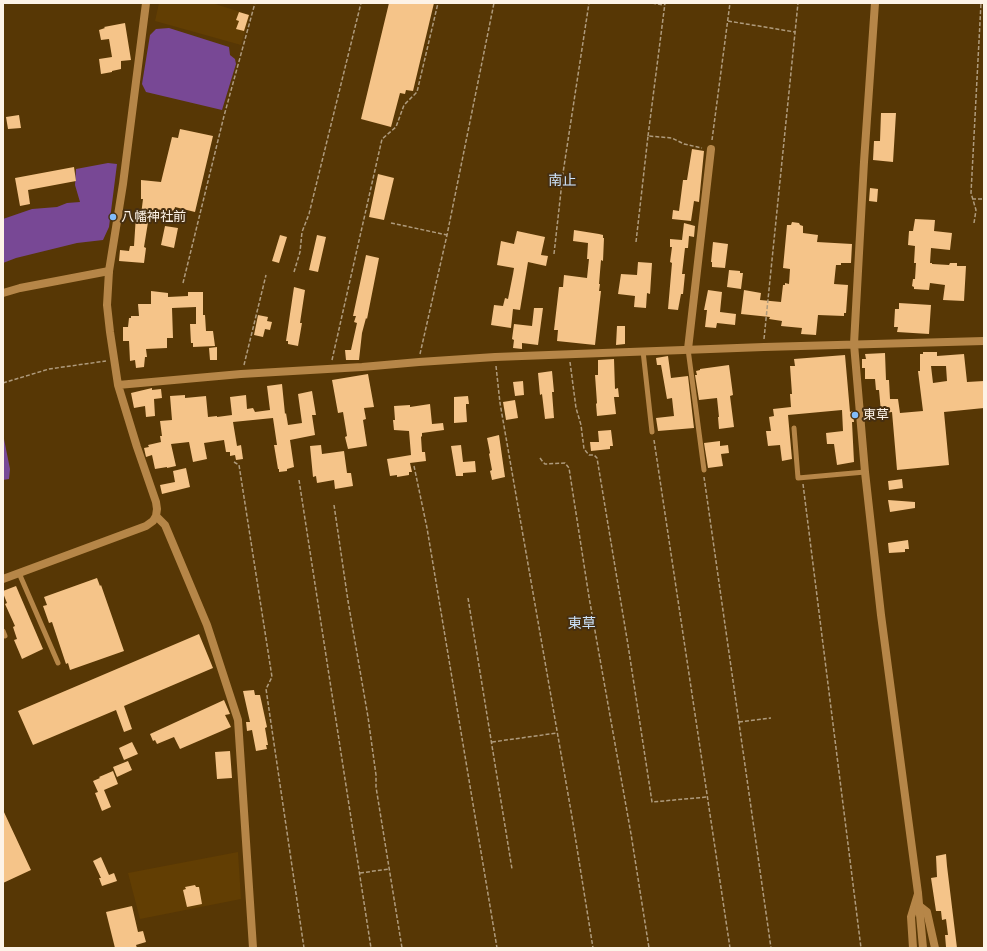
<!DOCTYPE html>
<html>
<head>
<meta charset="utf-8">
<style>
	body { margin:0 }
	#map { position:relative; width:987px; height:951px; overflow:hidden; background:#573705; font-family:Quicksand,sans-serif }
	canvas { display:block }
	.frame { position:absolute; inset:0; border:4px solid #fdf3e7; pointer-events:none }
</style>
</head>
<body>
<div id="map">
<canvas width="987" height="951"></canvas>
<div class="frame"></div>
</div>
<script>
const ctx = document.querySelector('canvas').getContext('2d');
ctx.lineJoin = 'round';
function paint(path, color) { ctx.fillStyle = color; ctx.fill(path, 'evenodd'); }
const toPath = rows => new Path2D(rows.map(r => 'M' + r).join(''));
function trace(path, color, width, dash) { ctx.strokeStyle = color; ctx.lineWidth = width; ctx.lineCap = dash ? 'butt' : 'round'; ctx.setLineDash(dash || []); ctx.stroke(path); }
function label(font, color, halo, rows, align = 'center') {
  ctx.font = font + ' Quicksand,"Noto Sans JP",sans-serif'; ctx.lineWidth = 4; ctx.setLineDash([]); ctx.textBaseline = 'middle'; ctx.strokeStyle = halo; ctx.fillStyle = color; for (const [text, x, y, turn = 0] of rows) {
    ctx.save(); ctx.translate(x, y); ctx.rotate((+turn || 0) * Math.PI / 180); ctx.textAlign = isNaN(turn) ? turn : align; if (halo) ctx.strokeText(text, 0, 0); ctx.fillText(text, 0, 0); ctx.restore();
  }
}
const built = toPath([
	[159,3,212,3,250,15,241,45,155,21],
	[238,852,241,899,140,919,128,873]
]);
const green = toPath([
	[169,28,229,47,230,55,235,59,236,64,222,110,146,92,142,84,150,35,156,29],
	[108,163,117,164,109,227,103,240,77,243,16,258,3,263,3,219,32,209,57,207,67,203,80,202,75,185,76,169],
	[3,424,4,439,10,469,9,479,3,480]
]);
const building = toPath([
	[389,3,434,3,413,91,406,90,405,94,400,93,391,127,361,119],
	[239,12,249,15,244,31,236,29,239,21,236,20],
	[125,23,131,60,121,61,121,69,112,71,112,72,101,74,99,59,112,57,109,39,101,40,99,30,105,28,104,27],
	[881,113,896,113,893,162,873,160,874,141,880,141],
	[19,115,21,128,8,129,6,117],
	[180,129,213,136,195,212,175,207,174,212,156,209,156,210,150,210,144,247,146,248,144,263,119,261,120,250,129,251,130,246,134,246,136,215,141,215,143,199,141,199,141,180,161,182,172,137,178,138],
	[692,149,704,151,699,202,694,201,691,221,672,219,673,210,679,211,683,180,687,180],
	[74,167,76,181,28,190,30,204,20,206,15,178],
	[378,174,394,178,384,220,369,217],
	[870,188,878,189,877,202,869,201],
	[915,219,935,220,934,231,952,233,950,250,931,248,930,263,932,263,932,264,949,265,950,263,957,263,957,266,966,266,964,301,943,300,945,285,930,283,929,290,914,289,914,287,912,286,913,279,915,279,916,263,914,263,915,246,908,245,909,231,913,231],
	[792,222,799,223,800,225,803,226,803,233,818,235,817,242,852,244,851,263,841,263,841,265,836,265,834,284,848,285,846,313,844,313,844,316,818,315,816,335,801,334,802,328,781,326,782,321,769,319,770,317,741,314,744,290,761,293,760,300,781,302,783,285,785,285,785,283,789,284,790,269,783,268,787,225,791,225],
	[684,223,695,226,694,237,689,236,688,248,685,248,682,274,685,274,683,294,681,294,678,310,668,309,672,263,670,262,672,247,670,247,670,239,682,240],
	[165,226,178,228,174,248,161,245],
	[574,230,599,234,603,235,603,238,604,238,603,261,601,260,599,284,600,284,599,291,601,291,595,345,557,341,558,330,554,330,559,287,563,287,564,275,587,278,589,259,587,259,588,243,573,241],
	[517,231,545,237,541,255,548,256,546,266,528,262,520,310,513,309,511,328,491,325,494,305,503,306,505,298,508,299,513,274,514,268,497,265,501,241,514,244],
	[280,235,287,237,279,263,272,261],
	[317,235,326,237,318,272,309,270],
	[713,242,728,244,725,268,712,267,712,262,711,262],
	[366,255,379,258,367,319,366,318,362,333,359,360,346,360,345,350,351,350,357,323,354,322,356,316,353,316],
	[638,262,652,263,650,294,647,293,646,308,634,307,635,296,618,294,621,274,637,275],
	[729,270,740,271,740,273,743,273,741,289,727,287],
	[294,287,305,290,300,323,302,323,298,346,288,344,288,341,286,341],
	[708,290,722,292,720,312,736,314,735,325,717,323,716,328,705,327,707,310,704,310],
	[151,291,168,293,168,297,188,296,188,292,203,292,203,315,205,315,206,331,213,331,215,346,193,347,193,343,191,343,190,324,196,324,196,307,172,308,173,338,167,338,167,348,146,349,147,357,145,357,144,367,136,368,135,360,130,361,129,341,123,341,123,327,128,327,129,318,131,318,131,316,139,316,138,304,151,304],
	[899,303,931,305,929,334,897,332,898,327,894,327,895,309,899,309],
	[534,308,543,308,538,345,522,343,522,349,513,348,514,340,512,339,514,324,532,326],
	[258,315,268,317,267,321,272,322,270,330,265,329,263,337,254,335],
	[617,326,625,326,625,344,616,345],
	[217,347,217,360,210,360,209,348],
	[923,352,937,352,937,356,964,354,967,382,984,381,984,408,944,412,949,465,897,470,892,412,884,413,884,411,881,412,879,390,876,390,875,379,865,379,865,368,862,368,862,359,866,359,865,354,885,353,886,380,889,380,890,399,898,399,900,413,923,411,918,371,920,371,920,354,923,354],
	[931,366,946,366,947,381,933,383],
	[845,355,850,412,853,411,854,422,852,422,854,462,837,465,834,444,827,444,826,433,843,431,842,410,788,415,792,459,782,461,780,445,768,446,766,431,771,431,769,417,774,416,773,409,791,407,790,394,792,394,790,366,795,366,794,359],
	[668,356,671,378,688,376,694,428,658,431,656,418,674,416,672,398,667,399,661,365,657,365,656,358],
	[614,359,615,389,618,388,619,397,614,397,616,414,597,416,596,404,597,403,595,375,598,375,598,360],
	[729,365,733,395,730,396,734,427,719,429,718,417,719,417,717,398,699,400,695,375,697,375,696,371,700,370,700,369],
	[552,371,554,392,552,392,554,418,545,419,542,394,540,395,538,373],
	[368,374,374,407,364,408,366,419,363,420,367,446,348,449,345,437,347,436,343,412,338,413,332,380],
	[523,381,524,395,515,396,513,382],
	[282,384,285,414,286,413,288,425,302,423,298,394,312,391,316,415,312,415,315,435,290,440,294,467,287,469,287,471,279,472,279,469,278,469,274,445,277,445,273,418,233,422,237,446,241,445,243,459,236,460,235,455,230,456,230,452,226,452,224,440,204,443,207,459,193,462,189,442,171,444,176,466,167,468,167,467,155,469,152,455,146,457,144,448,149,447,148,445,161,442,160,436,162,436,160,421,172,420,170,396,185,395,185,398,206,396,208,417,217,416,217,417,232,415,230,397,246,395,247,409,253,408,255,412,270,410,267,386],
	[152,388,152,390,161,389,162,398,154,399,155,416,146,417,145,406,134,408,131,393],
	[468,396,469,404,466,404,466,407,467,422,454,423,454,397],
	[515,400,518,418,506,420,503,402],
	[430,404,432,424,443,423,444,430,422,433,422,436,421,437,422,452,425,452,426,461,410,463,412,472,409,472,409,475,397,477,397,475,390,476,387,459,411,455,409,431,394,430,393,420,395,420,394,406,410,405,410,407],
	[611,430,613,446,610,446,610,449,591,451,590,442,599,442,598,431],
	[499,435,505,477,492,480,490,471,492,470,489,454,490,453,487,438],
	[720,441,720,446,728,445,729,453,721,454,723,466,708,468,704,443],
	[321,445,322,454,344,451,347,473,351,473,353,486,335,489,334,480,317,483,316,476,313,477,310,446],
	[461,445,463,462,475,461,476,472,463,473,463,476,456,476,451,446],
	[186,468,190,487,162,494,160,485,175,482,173,471],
	[902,479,903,488,889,490,888,481],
	[888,500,915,502,915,508,890,512],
	[908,540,909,549,905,549,905,552,889,553,888,543],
	[97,578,100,586,101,585,124,651,70,670,68,663,66,664,52,622,49,623,43,606,47,605,44,597],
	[16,586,43,649,22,659,14,640,17,639,13,627,15,626,5,604,7,603,3,593,3,591],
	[199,634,213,668,124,706,132,729,124,732,116,710,33,745,18,711],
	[254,690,255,695,260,695,267,727,265,728,268,745,266,745,267,749,256,751,252,730,247,731,246,722,250,722,243,691],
	[224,700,230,714,225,715,231,727,180,749,174,737,157,744,155,740,153,741,150,734],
	[132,742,138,754,124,760,119,748],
	[230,751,232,778,217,779,215,752],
	[128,761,132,770,117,777,113,767],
	[113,771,118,784,104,790,111,807,102,811,95,793,98,792,93,781,100,778,99,777],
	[3,810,31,870,3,883],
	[946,854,947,866,957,948,947,948,946,947,945,935,948,935,946,919,942,920,941,911,936,911,931,878,937,877,936,856],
	[101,857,109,875,114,873,117,881,102,886,99,878,101,878,93,861],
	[195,885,196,887,199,887,202,904,187,907,183,890,186,889,185,887],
	[132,906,138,932,143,931,146,942,136,945,137,948,115,948,106,912]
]);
const path = toPath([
	[652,3,664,5],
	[728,21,795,32],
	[648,136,665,3],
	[712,140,730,3],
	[972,199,984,199],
	[391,223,447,235],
	[974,223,976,210,971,193,981,3],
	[636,242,648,136,672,138,684,144,702,148],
	[554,254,563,173,589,3],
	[294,272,300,252,302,232,309,214,361,3],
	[183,283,224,116,255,3],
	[764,339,798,3],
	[420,354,447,235,494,3],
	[332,360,382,139,396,127,404,105,417,92,438,3],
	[570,362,576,408,581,425,584,449,589,455,594,455,597,458,628,645,652,802,707,797],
	[244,365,266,275],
	[496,366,500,403,572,817,593,948],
	[3,383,49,369,106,361],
	[654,440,730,948],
	[540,458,543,462,545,464,565,463,569,468,589,597,631,834,649,948],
	[234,462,239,465,272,677,266,689,304,948],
	[414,466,427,528,497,948],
	[704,477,771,948],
	[299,480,371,948],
	[803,484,861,948],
	[334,505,348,601,368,717,376,775,376,787,402,948],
	[468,598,512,869],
	[739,722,771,718],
	[492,742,557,733],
	[360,873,389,869]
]);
const service = toPath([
	[688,349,704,470],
	[643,351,652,432],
	[794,428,798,478,865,472],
	[19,573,58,663],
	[3,631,5,636]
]);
const minor = toPath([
	[3,293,20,288,109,271],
	[688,349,711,149],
	[918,905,927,912,935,948],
	[913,948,911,917,918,894]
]);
const tertiary = toPath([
	[875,3,864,162,854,344,865,472,881,615,918,893,923,948],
	[118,385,241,374,362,367,419,362,495,357,764,347,984,341],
	[156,516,165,525,207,625,238,720,253,948],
	[3,579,146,526,153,521,156,516,157,509,156,502,137,447,118,385,110,332,107,305,109,271,123,184,146,3]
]);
const markers = [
	[113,217,4,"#82bcfa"],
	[855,415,4,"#82bcfa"]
];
const poiNames = [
	["八幡神社前",121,217],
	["東草",863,415]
];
const neighbourhoodNames = [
	["南止",562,181],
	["東草",582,624]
];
paint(built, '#623e03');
paint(green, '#784895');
paint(building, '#f5c489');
trace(path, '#af9b7d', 1.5, [4, 2]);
trace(service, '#b68648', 5);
trace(minor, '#b68648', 8);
trace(tertiary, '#b68648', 8);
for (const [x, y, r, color] of markers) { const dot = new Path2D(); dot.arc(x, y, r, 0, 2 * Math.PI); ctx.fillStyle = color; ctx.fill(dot); trace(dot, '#472f10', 1.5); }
label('13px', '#fdf3e7', '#472f10', poiNames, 'left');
label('14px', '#cde3fb', '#472f10', neighbourhoodNames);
</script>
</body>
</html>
